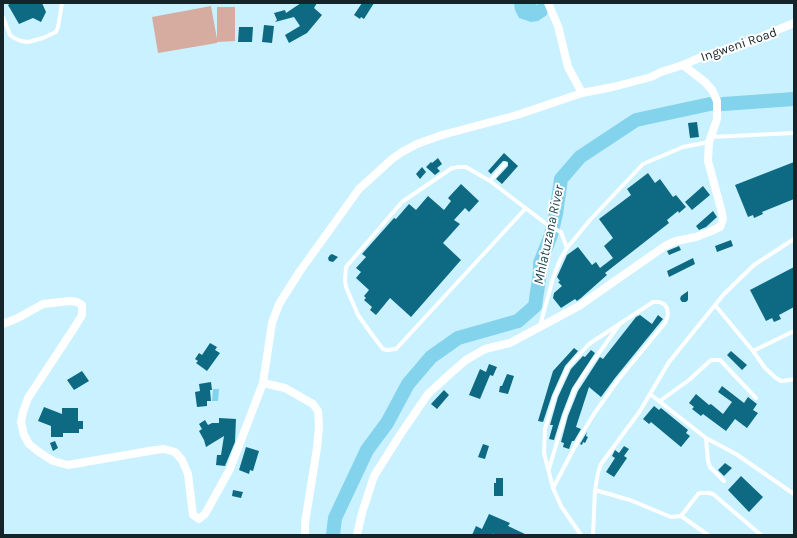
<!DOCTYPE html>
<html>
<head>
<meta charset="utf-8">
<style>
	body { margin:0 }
	#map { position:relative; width:797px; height:538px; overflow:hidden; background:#c9f1ff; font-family:Karla,sans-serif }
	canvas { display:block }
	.frame { position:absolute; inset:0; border:4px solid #152429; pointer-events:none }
</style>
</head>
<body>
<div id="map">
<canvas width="797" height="538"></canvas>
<div class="frame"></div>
</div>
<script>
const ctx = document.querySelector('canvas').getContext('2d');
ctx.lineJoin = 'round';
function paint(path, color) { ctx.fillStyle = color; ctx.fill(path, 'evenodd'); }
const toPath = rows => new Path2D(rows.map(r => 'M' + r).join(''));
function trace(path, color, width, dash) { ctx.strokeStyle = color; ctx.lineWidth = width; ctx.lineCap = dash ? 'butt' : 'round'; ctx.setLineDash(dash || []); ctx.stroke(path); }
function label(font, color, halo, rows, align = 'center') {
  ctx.font = font + ' Karla,sans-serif'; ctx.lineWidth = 4; ctx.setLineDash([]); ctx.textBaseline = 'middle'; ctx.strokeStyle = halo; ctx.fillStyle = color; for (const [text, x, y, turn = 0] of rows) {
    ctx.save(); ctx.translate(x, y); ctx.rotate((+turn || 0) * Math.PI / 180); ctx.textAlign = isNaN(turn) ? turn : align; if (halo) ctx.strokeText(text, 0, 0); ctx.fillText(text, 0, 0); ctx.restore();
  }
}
const green = toPath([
	[211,6,217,39,217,7,235,7,235,41,217,42,217,43,158,53,152,17]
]);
const water = toPath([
	[514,3,534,3,537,5,539,3,545,3,548,6,547,15,538,21,531,22,519,18,515,10],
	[213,389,219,389,218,401,212,401]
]);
const river = toPath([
	[723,104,794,99],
	[333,535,335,518,367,450,387,423,408,384,431,357,458,338,518,321,535,306,540,272,540,263,551,235,556,214,561,179,580,157,636,120,710,104]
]);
const building = toPath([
	[11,3,42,3,46,12,41,22,33,18,19,24,8,5],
	[301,3,317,3,314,8,322,15,307,33,289,43,285,35,300,26,294,17,275,22,277,20,274,13,285,10,286,13],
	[362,3,374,3,364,19,361,17,360,19,354,15],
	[264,25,274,26,272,43,262,42],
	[239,27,253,27,252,42,238,42],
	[697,122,699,137,690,138,688,123],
	[504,153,518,166,502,184,496,179,508,166,508,162,505,161,503,161,491,174,488,171],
	[438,158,442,164,437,168,440,171,435,175,426,167,431,162,432,163],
	[794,162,794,199,762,212,763,214,754,218,753,215,748,217,735,185],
	[422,167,426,172,420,179,416,174],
	[648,173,655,183,660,179,673,197,676,195,686,207,679,213,678,211,667,220,669,223,605,273,607,275,581,298,577,301,575,299,561,308,553,298,554,293,562,286,558,282,560,281,557,277,567,255,578,247,592,265,596,262,600,268,613,258,604,246,613,238,599,219,631,195,627,189],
	[461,184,479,201,469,212,465,208,454,220,460,224,443,243,461,260,411,317,390,298,376,315,370,310,372,307,364,300,366,298,364,296,369,290,356,278,361,272,356,268,366,257,362,254,394,218,396,219,409,204,416,210,428,196,444,210,451,201,448,198],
	[703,186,710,195,692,210,685,202],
	[713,211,717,217,706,227,699,230,696,226],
	[731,240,733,246,717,252,715,246],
	[679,246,681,250,669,255,667,251],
	[332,254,338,257,333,262,329,261,328,258,330,255],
	[693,258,695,264,669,277,667,271],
	[794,267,794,307,779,315,781,319,774,322,772,318,766,321,750,290],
	[688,291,688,300,686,302,682,302,680,299,681,296],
	[640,315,652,324,658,315,663,319,615,378,601,397,589,387,576,427,581,429,574,441,572,441,569,449,563,447,564,443,561,442,568,416,578,391,600,357,603,359,636,317],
	[210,343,217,347,215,350,220,353,207,371,196,363,198,361,195,359,199,353,202,355],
	[574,348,578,351,565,366,552,395,543,422,538,421,553,371],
	[591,350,595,353,572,388,562,414,554,440,549,439,553,425,550,425,558,397,571,369,583,356,585,357],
	[731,351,747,365,742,370,727,355],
	[489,364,497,367,493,376,490,375,480,399,469,395,480,369,486,372],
	[82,371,89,381,74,390,67,380],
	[507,374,514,376,508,394,499,392,500,386,502,386],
	[211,382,212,390,210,390,211,401,207,401,207,406,197,407,195,392,200,391,199,384],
	[722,386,744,403,748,397,757,404,753,410,758,413,747,428,735,419,726,431,703,414,701,416,692,409,694,407,689,403,696,394,709,405,711,404,723,414,732,402,718,392],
	[444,390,449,395,437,409,431,404],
	[654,406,659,410,661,408,688,430,686,433,690,436,681,447,651,422,649,424,643,419],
	[44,407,62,414,62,408,78,408,78,421,83,421,83,429,79,429,79,433,63,433,63,437,51,437,51,426,38,421],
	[219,418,236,419,235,442,225,466,216,465,217,455,221,455,224,436,206,447,204,440,199,431,202,429,199,424,205,420,208,425,212,423,219,423],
	[587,432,586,436,588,437,585,443,583,442,582,445,580,444],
	[55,441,58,448,53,451,50,443],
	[483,444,489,446,485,459,478,457],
	[624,446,629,449,624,456,627,458,614,477,606,472,615,458,612,456,615,450,619,453],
	[246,447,259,451,253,471,250,470,249,474,239,470],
	[725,463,732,468,724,476,718,470],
	[741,476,763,497,749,512,728,490],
	[496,478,503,478,503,496,494,496,494,483,496,483],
	[233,490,243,492,241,498,232,496],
	[489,514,510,523,508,526,527,535,496,535,492,533,495,535,472,535,476,526,482,529]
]);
const service = toPath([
	[3,17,10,35,14,38,21,41,28,42,43,38,56,32,58,27,62,3],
	[711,137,794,133],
	[490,181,505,164],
	[525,209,396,349,387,350,383,349,373,336,358,315,346,287,345,281,346,267,402,202,452,168,459,167,466,167,490,181,549,226,561,232,567,248,560,260,553,278,540,326],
	[567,248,590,220,643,164,683,147,709,142],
	[715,305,753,351,794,331],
	[753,351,765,368,776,378,781,381,790,380,794,379],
	[650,394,706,438,736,454,794,494],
	[660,401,689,380,711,360,720,360,756,398],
	[706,438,708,461,710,467,724,481],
	[549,469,565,415,575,389,584,374,619,325],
	[553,488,581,435,594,414,618,380,665,323,668,315,667,308,664,304,659,302,653,302,589,344,568,367,555,396,545,429,544,453,553,488,561,506,581,535],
	[595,490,630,500,671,517,681,516,699,493,709,493,713,494,761,535],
	[681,516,708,535],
	[593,535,595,490,598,473,601,464,640,411,669,362,724,294,754,265,794,239]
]);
const minor = toPath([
	[548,3,558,26,568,67,582,93],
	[3,324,18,318,43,304,70,301,77,302,82,305,82,315,76,325,28,398,23,412,21,422,24,435,29,444,39,452,53,461,68,465,155,450,164,449,175,452,182,460,188,474,193,515,199,519,205,514,230,469,263,383,272,323,279,304,300,271,359,189,392,159,402,152,417,144,442,135,517,115,582,93,613,87,651,77,661,72,683,65,706,55,735,48,794,23],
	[263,383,285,388,313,404,318,411,319,427,317,448,305,523,305,535],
	[357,535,362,513,374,476,400,435,428,394,451,373,466,360,485,349,510,343,579,306,665,246,676,241,696,237,709,232,720,227,723,219,722,213,708,161,709,142,717,119,717,101,712,90,705,82,683,65]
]);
const streetNames = [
	["Ingweni Road",739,45,-19]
];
const waterNames = [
	["Mhlatuzana River",549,235,-78]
];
paint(green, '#d6aca0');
paint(water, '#84d3ed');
trace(river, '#84d3ed', 14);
paint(building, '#0d6a82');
trace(service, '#fff', 4);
trace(minor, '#fff', 8);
label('13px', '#152429', '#fff', streetNames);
label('italic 14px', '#1d424d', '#fff', waterNames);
</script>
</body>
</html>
